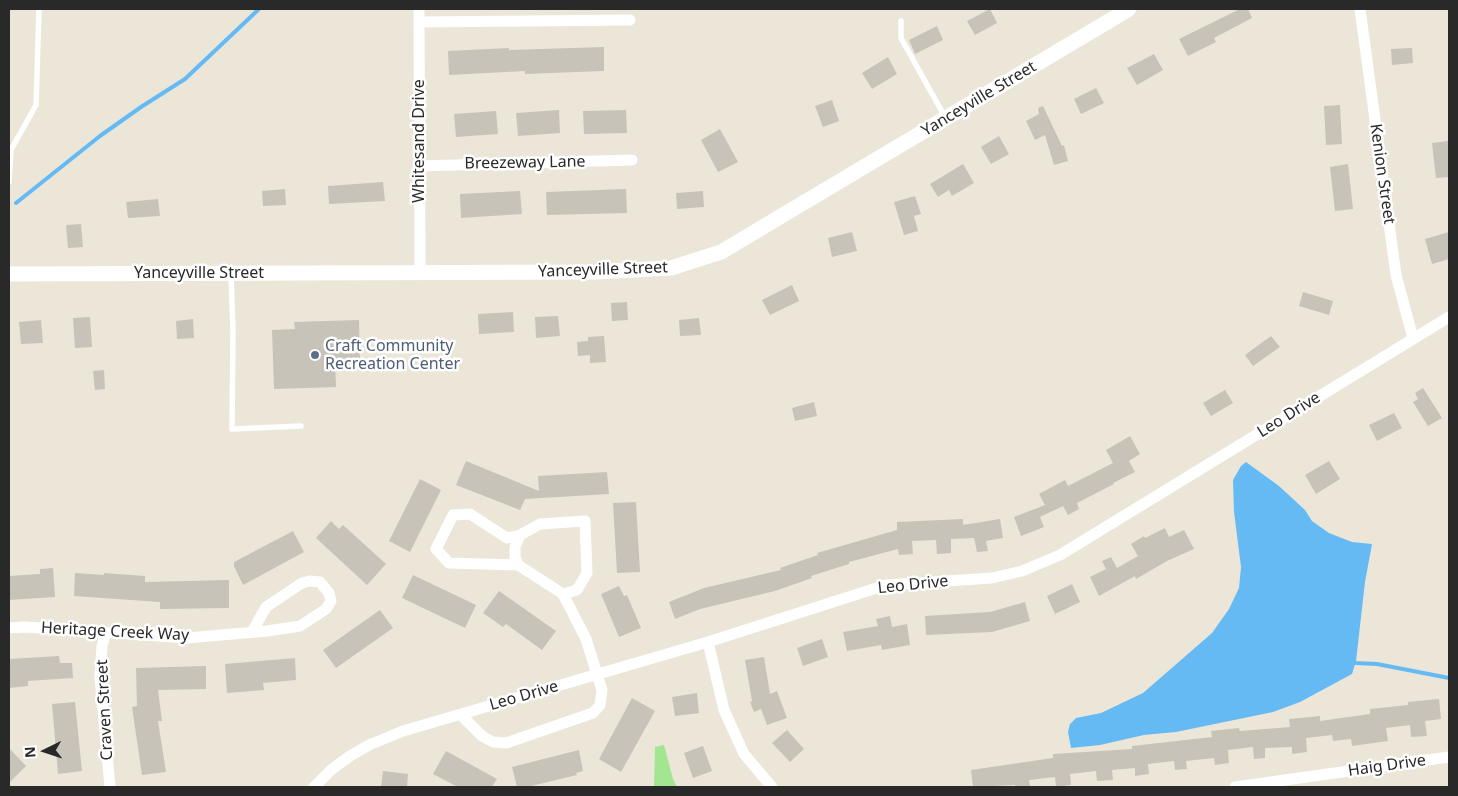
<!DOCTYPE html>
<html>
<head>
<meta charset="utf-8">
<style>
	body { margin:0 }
	#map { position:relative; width:1458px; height:796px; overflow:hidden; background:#ece6d9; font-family:"Noto Sans",sans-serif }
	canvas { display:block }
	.frame { position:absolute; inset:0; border:10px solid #292929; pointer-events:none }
	.north { position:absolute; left:20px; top:726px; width:50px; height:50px; -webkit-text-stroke:4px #fff; paint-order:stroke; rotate:266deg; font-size:14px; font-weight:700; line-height:20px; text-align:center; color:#292929 }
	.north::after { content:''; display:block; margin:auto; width:18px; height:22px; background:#292929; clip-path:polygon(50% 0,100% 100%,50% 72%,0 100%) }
</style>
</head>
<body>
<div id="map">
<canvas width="1458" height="796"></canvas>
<div class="frame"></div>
<div class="north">N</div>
</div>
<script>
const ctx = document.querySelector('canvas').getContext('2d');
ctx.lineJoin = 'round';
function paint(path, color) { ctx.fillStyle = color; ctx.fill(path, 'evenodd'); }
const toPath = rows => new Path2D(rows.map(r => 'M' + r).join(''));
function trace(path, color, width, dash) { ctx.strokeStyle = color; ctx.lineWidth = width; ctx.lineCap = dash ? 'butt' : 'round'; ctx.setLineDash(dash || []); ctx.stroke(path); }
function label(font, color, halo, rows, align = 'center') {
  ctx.font = font + ' "Noto Sans",sans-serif'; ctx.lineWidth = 5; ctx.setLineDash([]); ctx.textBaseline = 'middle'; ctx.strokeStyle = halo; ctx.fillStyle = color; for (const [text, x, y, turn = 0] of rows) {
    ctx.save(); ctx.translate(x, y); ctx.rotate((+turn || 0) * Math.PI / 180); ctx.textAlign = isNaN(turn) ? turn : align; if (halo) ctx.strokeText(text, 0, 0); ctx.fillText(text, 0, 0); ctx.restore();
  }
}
const green = toPath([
	[664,745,673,779,677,787,654,787,655,747]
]);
const water = toPath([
	[1246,462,1279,486,1305,510,1312,521,1329,533,1352,542,1372,544,1365,582,1356,661,1352,674,1300,702,1273,712,1176,732,1144,735,1100,745,1071,748,1068,732,1070,724,1076,718,1101,713,1143,693,1212,633,1229,609,1239,588,1241,567,1234,512,1233,480,1241,466]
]);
const stream = toPath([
	[16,203,100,136,141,107,185,79,259,9],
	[1355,663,1377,664,1449,678]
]);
const building = toPath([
	[990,9,997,23,975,35,967,21],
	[1240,9,1248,9,1252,18,1214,38,1216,42,1188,56,1179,39],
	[937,26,943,40,915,54,909,40],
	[604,47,604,71,525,74,525,71,449,75,448,51,509,48,509,50],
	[1412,48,1413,63,1392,65,1391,49],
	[1154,54,1163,70,1137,85,1127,68],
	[888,57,897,74,872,89,862,73],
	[1096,88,1104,103,1081,114,1074,99],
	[832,100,839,121,823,127,815,106],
	[1340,105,1342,144,1326,145,1324,106],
	[1043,106,1062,146,1064,145,1068,161,1054,165,1045,135,1035,140,1026,121,1039,114,1038,108],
	[559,110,560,133,518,136,516,113],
	[626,110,627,133,584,134,583,111],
	[496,111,498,134,456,137,454,114],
	[720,129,738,162,718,172,701,140],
	[999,136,1009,154,991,164,981,147],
	[1448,141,1449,177,1436,178,1432,143],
	[963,164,974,183,952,196,949,190,938,197,930,184],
	[1348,164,1353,209,1335,211,1330,167],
	[383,182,385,201,329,204,328,186],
	[285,189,286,205,263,206,262,191],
	[626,189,627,213,547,215,546,192],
	[520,191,522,214,461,218,460,194],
	[703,191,704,207,677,209,676,193],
	[915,196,921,214,914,216,918,231,904,235,894,202],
	[158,199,160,216,128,218,126,202],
	[81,224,83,247,68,248,66,225],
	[852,232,857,251,832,257,828,238],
	[1449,232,1449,259,1432,264,1425,239],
	[792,285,799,301,770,315,762,300],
	[1303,292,1333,301,1329,315,1299,306],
	[627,302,628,320,612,321,611,303],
	[513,312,514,332,479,334,478,314],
	[558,316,560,336,536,338,535,317],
	[90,317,92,347,75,348,73,318],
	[699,318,701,335,680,336,679,320],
	[193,319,194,338,177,339,176,321],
	[41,320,43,343,21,344,19,322],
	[359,320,360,361,335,361,336,387,274,389,272,330,295,329,294,322],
	[604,336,606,362,590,363,590,355,578,356,577,342,588,341,588,337],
	[1271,336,1280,347,1253,366,1245,355],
	[104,370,105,389,95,390,93,371],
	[1423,388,1442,418,1428,426,1413,402,1418,399,1415,393],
	[1225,390,1233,403,1211,416,1203,403],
	[814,402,817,416,795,421,792,408],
	[1394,413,1402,428,1377,441,1369,425],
	[1130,436,1140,454,1129,461,1135,472,1113,483,1114,484,1077,503,1079,509,1068,515,1063,506,1040,517,1044,527,1021,536,1014,517,1045,505,1039,494,1065,480,1068,486,1113,463,1106,450],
	[466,461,539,491,538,476,607,472,609,494,525,499,520,510,456,485],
	[1329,461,1340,479,1316,494,1305,475],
	[420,479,441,490,410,552,389,541],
	[636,502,640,572,617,573,613,503],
	[963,519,963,525,1000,519,1003,538,986,541,988,551,977,552,974,538,951,539,951,553,937,554,936,540,912,541,913,554,899,555,898,549,849,562,849,564,811,576,812,578,775,591,700,609,675,619,669,602,704,588,781,570,780,568,818,555,817,553,897,530,897,522],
	[331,521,339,529,343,525,386,564,367,585,316,538],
	[1165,528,1169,537,1184,530,1194,549,1167,561,1136,579,1135,576,1099,596,1090,577,1106,569,1102,561,1111,557,1117,568,1138,556,1131,544,1144,536,1145,538],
	[293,531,304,552,243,585,234,566,234,562],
	[53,568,55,597,9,600,9,576,40,574,40,569],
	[75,573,104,575,104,573,145,576,145,582,229,580,229,608,160,609,160,602,74,596],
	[413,575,476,605,465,628,402,598],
	[1072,584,1080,602,1055,614,1047,596],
	[619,586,624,596,627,595,641,628,619,637,601,594],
	[499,591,556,631,542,650,506,624,503,627,483,613],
	[1025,602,1030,621,992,632,926,635,925,616,990,612],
	[380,610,393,628,336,668,323,650],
	[890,616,892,627,907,624,910,645,882,650,881,645,847,651,843,632,878,626,876,619],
	[822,639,828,657,803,666,797,648],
	[59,656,60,663,72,663,73,678,28,681,28,686,9,688,9,659],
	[764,657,770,694,777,691,787,718,767,725,761,709,754,712,750,702,752,701,745,660],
	[295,658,296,680,263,683,264,690,227,693,225,664],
	[206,666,206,689,158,690,162,721,158,721,166,772,142,775,132,707,137,706,136,668],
	[697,693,699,713,675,716,672,697],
	[632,698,655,711,621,772,599,759],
	[1439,699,1441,719,1425,721,1427,736,1411,737,1410,725,1386,728,1388,741,1352,746,1351,739,1333,741,1332,735,1306,738,1307,752,1292,754,1292,747,1265,748,1265,758,1254,759,1253,747,1228,750,1229,763,1215,765,1214,758,1186,761,1187,769,1175,770,1174,761,1148,764,1149,774,1135,776,1135,768,1112,770,1113,780,1097,781,1096,771,1070,774,1071,785,1056,787,1055,777,1029,780,1030,787,1015,787,1015,785,973,787,971,770,1053,758,1053,754,1132,749,1132,746,1212,737,1211,731,1239,728,1240,731,1290,727,1289,719,1320,716,1320,721,1370,714,1370,709,1408,705,1408,702],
	[75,702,82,771,58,774,52,704],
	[787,730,804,749,790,762,772,743],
	[703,746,712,771,693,778,684,753],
	[9,748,26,766,9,783],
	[579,750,583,771,576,773,577,775,527,787,517,787,512,767],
	[446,751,497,779,492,787,458,787,433,774],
	[383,771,408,774,407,787,381,787]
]);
const lane = toPath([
	[901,21,901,38,945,117],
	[9,182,11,150,36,105,39,9],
	[231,275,233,331,232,429,301,426]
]);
const street = toPath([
	[419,9,420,273],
	[1360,9,1396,275,1413,338],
	[419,22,630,20],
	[419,166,632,160],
	[518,565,515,557,515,547,520,535],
	[9,628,24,627,73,630,187,638,267,631,300,626,326,609,331,601,329,593,320,582,310,581,302,583,266,607,252,632],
	[106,632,102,646,100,677,110,787],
	[708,642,724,710,744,754,772,787],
	[461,715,482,736,493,742,506,743,593,713,600,705,602,690,586,639,563,594,518,565,449,563,436,549,453,515,470,514,507,538,520,535,540,524,585,521,587,573,577,590,563,594],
	[314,787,331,770,350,756,369,745,403,731,708,642,886,585,992,578,1022,571,1060,555,1449,317],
	[1235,787,1449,757]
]);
const secondary = toPath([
	[9,274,596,272,671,268,721,252,1129,9]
]);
const markers = [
	[315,355,5,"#5c6f8a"]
];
const streetNames = [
	["Yanceyville Street",979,99,-31],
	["Whitesand Drive",419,141,-90],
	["Breezeway Lane",525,163,-1],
	["Kenion Street",1382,174,82],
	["Yanceyville Street",603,270,-2],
	["Yanceyville Street",199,273],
	["Leo Drive",1289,415,-32],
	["Leo Drive",913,585,-6],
	["Heritage Creek Way",115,632,3],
	["Leo Drive",524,696,-16],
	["Craven Street",105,710,-93],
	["Haig Drive",1387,766,-8]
];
const serviceNames = [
	["Craft Community",325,346],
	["Recreation Center",325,364]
];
paint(green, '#a3e692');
paint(water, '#66baf4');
trace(stream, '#66baf4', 4);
paint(building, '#c7c3b9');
trace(lane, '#fff', 5.5);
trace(street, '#fff', 11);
trace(secondary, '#fff', 15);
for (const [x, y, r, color] of markers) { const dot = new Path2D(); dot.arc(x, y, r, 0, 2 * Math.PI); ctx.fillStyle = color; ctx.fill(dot); trace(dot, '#fff', 2); }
label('16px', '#292929', '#fff', streetNames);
label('16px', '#4e5e75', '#fff', serviceNames, 'left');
</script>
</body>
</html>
